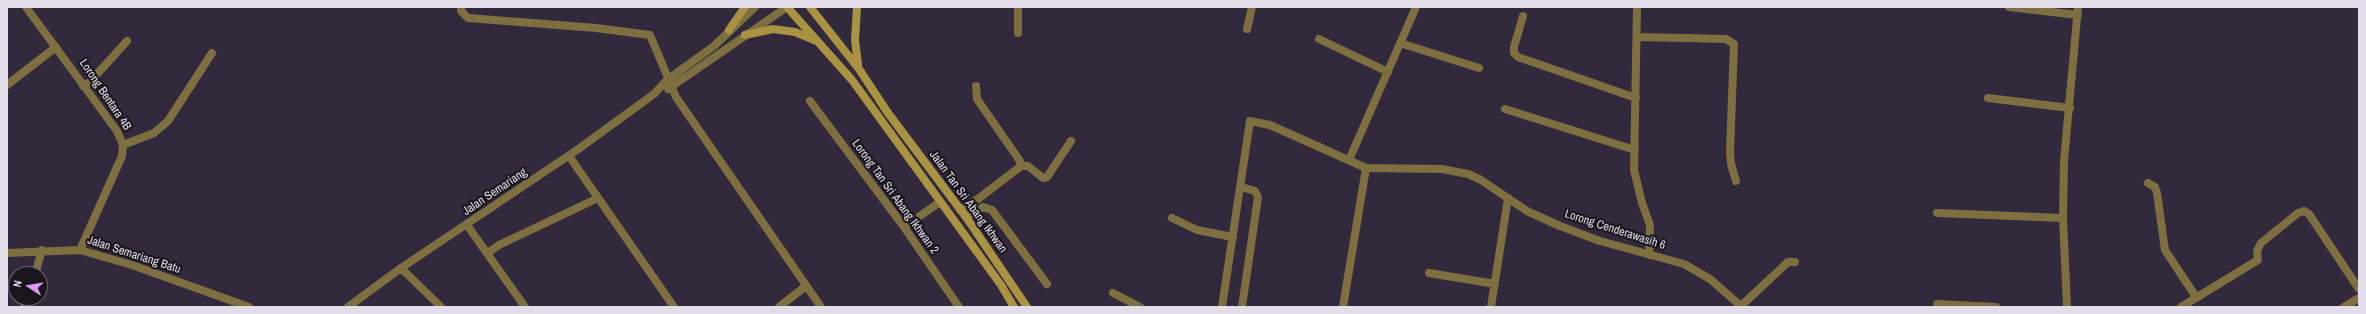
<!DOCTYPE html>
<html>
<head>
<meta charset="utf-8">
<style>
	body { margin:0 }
	#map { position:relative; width:2366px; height:314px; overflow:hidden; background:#322a3c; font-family:"Archivo Narrow",sans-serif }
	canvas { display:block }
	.frame { position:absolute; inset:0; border:8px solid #e2dde8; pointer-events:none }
	.north { position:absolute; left:8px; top:266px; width:40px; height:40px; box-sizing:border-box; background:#18151d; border:1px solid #69656e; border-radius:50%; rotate:282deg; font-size:11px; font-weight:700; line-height:16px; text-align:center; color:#e2dde8 }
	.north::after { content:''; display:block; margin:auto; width:14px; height:18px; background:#de98f3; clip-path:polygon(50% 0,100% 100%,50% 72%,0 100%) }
</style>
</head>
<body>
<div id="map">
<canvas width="2366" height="314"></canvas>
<div class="frame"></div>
<div class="north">N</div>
</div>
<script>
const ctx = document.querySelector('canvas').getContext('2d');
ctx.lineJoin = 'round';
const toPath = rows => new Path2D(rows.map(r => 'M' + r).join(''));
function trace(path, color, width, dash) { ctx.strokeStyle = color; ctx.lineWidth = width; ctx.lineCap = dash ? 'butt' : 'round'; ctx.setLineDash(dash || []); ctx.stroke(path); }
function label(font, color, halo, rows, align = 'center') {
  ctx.font = font + ' "Archivo Narrow",sans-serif'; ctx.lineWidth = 4; ctx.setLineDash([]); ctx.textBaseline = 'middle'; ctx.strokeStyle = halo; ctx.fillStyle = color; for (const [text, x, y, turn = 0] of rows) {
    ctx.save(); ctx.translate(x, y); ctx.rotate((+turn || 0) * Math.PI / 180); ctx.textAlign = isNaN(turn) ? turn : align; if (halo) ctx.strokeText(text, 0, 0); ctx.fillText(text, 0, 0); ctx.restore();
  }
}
const street = toPath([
	[26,7,117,131,123,145,122,156,80,250],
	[461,7,461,11,468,18,596,28,650,35,676,97,821,307],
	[1018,7,1018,33],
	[1637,7,1634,170,1642,203,1650,225,1649,255],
	[2009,7,2078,15],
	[1523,16,1514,47,1514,53,1518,57,1636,98],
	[1247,29,1252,7],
	[1638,37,1726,39,1734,44,1730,151,1731,164,1736,181],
	[1319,39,1388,72],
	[1400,43,1479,68],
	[7,85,56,47],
	[83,86,89,83,127,41],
	[668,89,787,7],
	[1988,98,2070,108],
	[810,101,904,227,959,307],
	[1505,109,1635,150],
	[123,145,154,133,168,121,212,53],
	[569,156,674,307],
	[1349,160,1416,7],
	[1021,166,1028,166,1043,178,1047,177,1071,141],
	[2148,183,2155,187,2157,193,2165,250,2196,297],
	[1241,187,1255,191,1258,197,1242,307],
	[960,210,978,199,1021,166,1020,161,977,99,976,86],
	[1937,213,2063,218],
	[966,217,983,207,992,210,1047,284],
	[1172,218,1197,230,1233,237],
	[467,225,525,307],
	[904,227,940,202],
	[7,253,80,250,132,265,249,307],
	[488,253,499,245,598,198],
	[401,268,441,307],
	[1429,273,1495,284],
	[35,274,42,250],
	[1113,293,1140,307],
	[1937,304,1996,307],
	[1741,306,1788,262,1795,262],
	[24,307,27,298],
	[348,307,401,268,577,150,654,94,667,80,714,46,755,7],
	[779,307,806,286],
	[1222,307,1250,121,1270,125,1366,168,1442,169,1468,174,1481,180,1527,211,1560,226,1600,241,1684,264,1710,279,1742,307],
	[1343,307,1366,168],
	[1491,307,1508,198],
	[2067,307,2063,218,2064,161,2078,7],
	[2181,307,2258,260,2257,251,2261,243,2298,213,2304,211,2309,214,2359,289],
	[2344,307,2359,298]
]);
const secondary = toPath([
	[787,7,852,80,1001,285,1014,307],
	[810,7,859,69,888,113,966,217,1027,307],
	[857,7,855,40,858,64],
	[729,30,745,7],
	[745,35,773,29,795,32,814,40]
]);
const streetNames = [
	["Lorong Bentara 4B",105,95,56],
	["Jalan Semariang",495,192,-34],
	["Lorong Tan Sri Abang Ikhwan 2",895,197,54],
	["Jalan Tan Sri Abang Ikhwan",968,202,54],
	["Lorong Cenderawasih 6",1615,230,18],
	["Jalan Semariang Batu",134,255,18]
];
trace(street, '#7d6f40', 8);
trace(secondary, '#a99343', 8);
label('12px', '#e2dde8', '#18151d', streetNames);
</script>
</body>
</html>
